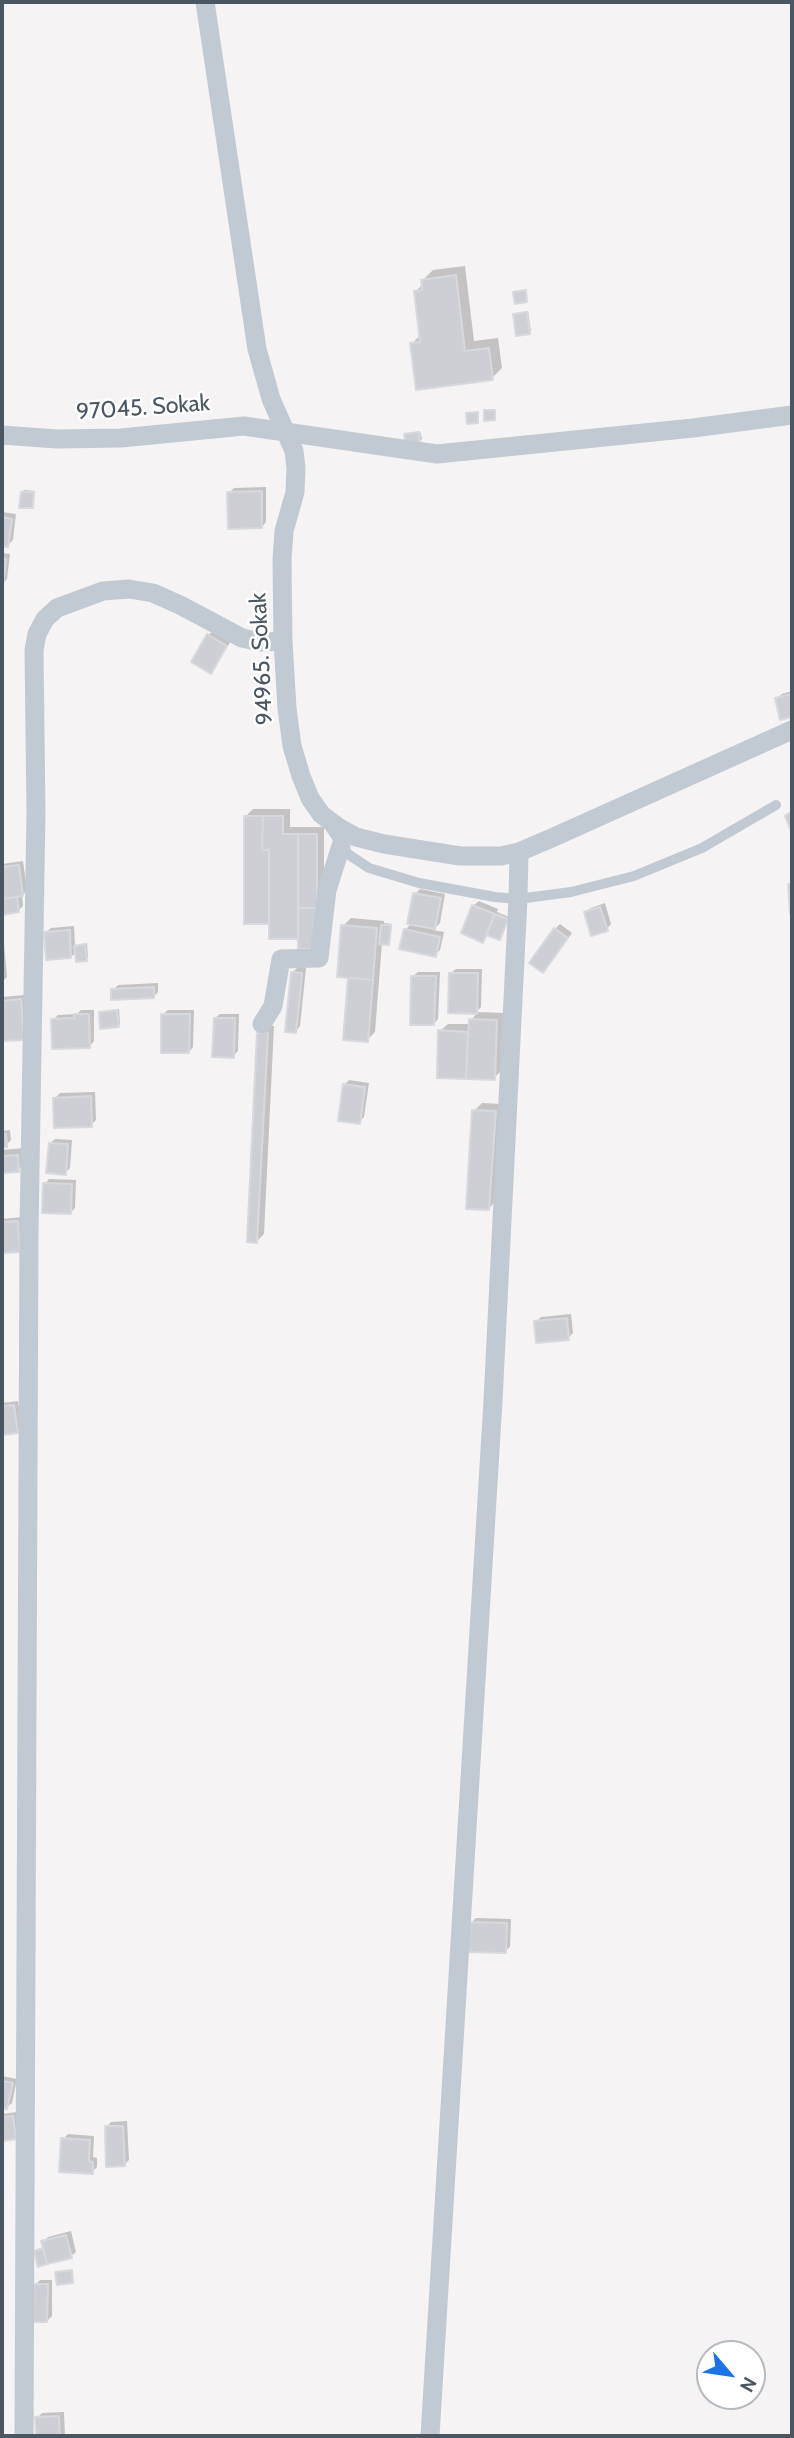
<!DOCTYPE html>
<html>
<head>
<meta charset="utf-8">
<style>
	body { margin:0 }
	#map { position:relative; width:794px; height:2438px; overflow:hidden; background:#f5f3f3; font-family:Cabin,sans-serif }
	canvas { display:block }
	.frame { position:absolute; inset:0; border:4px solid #4a5661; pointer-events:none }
	.north { position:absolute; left:696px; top:2340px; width:70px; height:70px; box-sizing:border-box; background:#fff; border:2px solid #b7bbc0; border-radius:50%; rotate:119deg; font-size:19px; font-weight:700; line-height:28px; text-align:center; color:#4a5661 }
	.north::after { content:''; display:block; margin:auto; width:24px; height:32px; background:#1a73e8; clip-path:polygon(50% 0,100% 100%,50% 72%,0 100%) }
</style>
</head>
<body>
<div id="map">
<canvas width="794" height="2438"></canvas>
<div class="frame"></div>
<div class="north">N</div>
</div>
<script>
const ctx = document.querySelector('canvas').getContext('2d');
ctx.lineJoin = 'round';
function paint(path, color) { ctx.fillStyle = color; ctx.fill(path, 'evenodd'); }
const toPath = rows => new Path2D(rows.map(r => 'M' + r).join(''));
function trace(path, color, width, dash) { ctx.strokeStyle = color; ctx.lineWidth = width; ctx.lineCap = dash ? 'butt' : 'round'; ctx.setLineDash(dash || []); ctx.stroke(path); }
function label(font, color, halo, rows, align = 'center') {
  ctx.font = font + ' Cabin,sans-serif'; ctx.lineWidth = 5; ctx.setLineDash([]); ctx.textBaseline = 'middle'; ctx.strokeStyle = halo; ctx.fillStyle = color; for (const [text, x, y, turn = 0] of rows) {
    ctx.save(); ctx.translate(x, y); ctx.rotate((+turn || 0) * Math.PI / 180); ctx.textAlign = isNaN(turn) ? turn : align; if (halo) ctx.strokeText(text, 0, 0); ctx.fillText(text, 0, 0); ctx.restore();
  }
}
const shadow = toPath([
	[465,266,474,341,498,338,502,368,492,378,412,344,420,335,415,292,423,284,423,280,433,270],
	[528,311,531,331,529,332,515,314],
	[420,431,422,439,420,441,406,435],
	[266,487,266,522,262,527,229,493,234,488],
	[24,490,35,491,32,507,22,492],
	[2,512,16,514,13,540,8,545,2,544],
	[2,553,10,554,7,579,2,584],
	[213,631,231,641,211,672,208,635],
	[792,691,792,715,781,718,777,698,782,694],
	[253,809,290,809,290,827,324,827,324,898,300,935,270,922,245,817],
	[23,861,27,890,22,896,23,906,18,911,2,913,2,864],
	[420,889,445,894,440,923,433,930,444,932,440,950,435,955,405,930,412,923,415,894],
	[479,901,498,909,497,912,509,917,501,936,488,934,483,941,463,932,474,905],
	[605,903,611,924,607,929,586,912,591,908],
	[351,918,384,921,384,923,392,924,390,942,382,943,375,1032,367,1040,344,1038,350,976,343,926],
	[560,924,572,933,543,971,555,929],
	[74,926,75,947,87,943,88,957,87,959,77,951,71,957,46,932,51,928],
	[2,943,4,943,7,977,2,982],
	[297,968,306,968,300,1026,296,1031,293,972],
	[456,969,482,969,481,1007,476,1012,504,1013,502,1070,494,1078,438,1076,440,1031,448,1024,470,1024,471,1020,478,1012,450,1011,451,973],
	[418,972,440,972,438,1019,434,1024,413,976],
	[158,983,158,992,153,997,113,990,118,985],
	[25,995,23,1038,2,1040,2,997],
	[119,1009,120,1024,118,1026,100,1012],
	[81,1010,94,1010,94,1041,90,1046,53,1020,58,1015,77,1014],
	[168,1010,194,1010,193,1047,189,1052,163,1014],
	[220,1014,239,1014,238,1051,233,1056,215,1018],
	[267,1026,274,1026,264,1234,257,1241,259,1034],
	[349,1080,369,1083,364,1117,359,1122,344,1085],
	[95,1092,96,1120,91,1125,55,1098,60,1093],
	[482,1103,502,1104,496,1201,489,1208,474,1111],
	[2,1126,2,1131,10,1130,11,1140,6,1145,2,1146],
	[55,1139,72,1140,70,1168,65,1173,50,1143],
	[25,1148,26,1162,18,1170,2,1171,2,1150],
	[49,1179,76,1180,75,1208,70,1213,45,1184],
	[22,1217,19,1250,2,1251,2,1219],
	[571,1314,573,1333,568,1338,536,1322,541,1317],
	[18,1401,22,1427,17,1431,2,1433,2,1403],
	[476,1918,511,1919,510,1947,505,1951,471,1923],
	[2,2076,17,2079,12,2103,7,2107,2,2106],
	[17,2112,20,2132,15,2137,2,2139,2,2114],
	[127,2121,129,2160,124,2165,106,2127,111,2122],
	[68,2134,94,2136,93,2157,97,2158,97,2167,92,2172,63,2139],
	[71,2231,76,2252,71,2256,36,2251,45,2247,43,2242,48,2237],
	[40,2280,52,2280,52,2316,47,2321,35,2285],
	[64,2412,65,2436,38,2436,37,2418,42,2413]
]);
const building = toPath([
	[456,275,465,351,489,348,493,380,416,390,410,343,420,342,414,291,422,290,421,280,456,275],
	[526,290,527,302,515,304,513,292,526,290],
	[527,312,530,334,516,336,513,314,527,312],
	[484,410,495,410,495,420,484,421,484,410],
	[478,412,478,423,467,424,466,413,478,412],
	[419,432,420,442,406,445,404,434,419,432],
	[262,491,262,528,228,529,227,492,262,491],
	[21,492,34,492,33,508,19,508,21,492],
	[2,517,12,519,8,547,2,546,2,517],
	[2,558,6,559,3,586,2,586,2,558],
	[207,634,227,646,211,674,191,662,207,634],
	[792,694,792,717,780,720,775,698,792,694],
	[792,811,792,834,785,816,792,811],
	[244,816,263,816,262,850,269,850,269,924,244,924,244,816],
	[263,816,283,816,283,834,298,834,298,939,269,939,269,850,262,850,263,816],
	[298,834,317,834,317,908,298,908,298,834],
	[19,865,23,896,2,899,2,867,19,865],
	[788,884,792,884,792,914,790,914,788,884],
	[413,893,441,898,435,929,407,924,413,893],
	[17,897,19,912,2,915,2,899,17,897],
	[472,905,495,914,483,943,461,933,472,905],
	[600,907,608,931,591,936,584,912,600,907],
	[298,908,317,908,317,949,298,949,298,908],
	[495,914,508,919,500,940,486,935,495,914],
	[341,925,377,928,373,980,337,977,341,925],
	[381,925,391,925,389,945,379,944,381,925],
	[554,928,568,938,543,973,529,963,554,928],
	[404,929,440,937,436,957,399,949,404,929],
	[70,930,71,958,46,960,44,932,70,930],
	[85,944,87,961,76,962,74,946,85,944],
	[291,972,302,973,296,1033,285,1032,291,972],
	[449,973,478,973,477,1014,448,1013,449,973],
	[411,976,436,976,434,1025,410,1025,411,976],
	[348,978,373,980,368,1042,343,1040,348,978],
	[154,987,154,998,111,1000,111,989,154,987],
	[21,999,24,1040,2,1041,2,1001,21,999],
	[117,1010,119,1027,100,1029,99,1012,117,1010],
	[74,1014,89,1014,90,1048,52,1049,51,1019,74,1018,74,1014],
	[161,1014,190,1014,189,1053,161,1053,161,1014],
	[214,1018,235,1018,234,1058,212,1057,214,1018],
	[469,1019,497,1020,495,1080,466,1079,469,1019],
	[438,1030,468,1032,466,1079,437,1078,438,1030],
	[257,1033,268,1033,257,1243,247,1242,257,1033],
	[343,1084,365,1087,360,1124,338,1121,343,1084],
	[91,1096,92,1127,54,1128,53,1098,91,1096],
	[472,1110,496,1111,489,1210,466,1209,472,1110],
	[2,1134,6,1134,7,1147,2,1147,2,1134],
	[49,1143,68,1144,66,1175,46,1173,49,1143],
	[18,1155,19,1172,2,1173,2,1156,18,1155],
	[43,1183,72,1184,71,1214,42,1213,43,1183],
	[18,1221,20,1252,2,1253,2,1222,18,1221],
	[567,1318,569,1340,536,1343,534,1321,567,1318],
	[14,1405,18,1433,2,1435,2,1406,14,1405],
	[469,1922,507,1923,506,1953,468,1952,469,1922],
	[2,2081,13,2083,7,2109,2,2108,2,2081],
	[13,2116,16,2139,2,2141,2,2117,13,2116],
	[105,2126,123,2126,125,2166,106,2167,105,2126],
	[61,2138,90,2140,89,2161,93,2162,93,2174,59,2172,61,2138],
	[66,2235,72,2258,47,2264,41,2241,66,2235],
	[43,2248,47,2264,38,2267,34,2251,43,2248],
	[72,2270,73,2283,57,2285,55,2272,72,2270],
	[34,2284,48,2284,47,2322,33,2322,34,2284],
	[59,2416,60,2436,36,2436,35,2417,59,2416]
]);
const lane = toPath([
	[329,826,348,854,369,868,419,883,495,897,518,899,571,892,634,876,702,848,776,805]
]);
const street = toPath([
	[205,2,257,349,271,399,294,451,296,468,295,492,284,531,282,560,283,641,287,708,292,746,301,776,310,798,321,814,338,827,356,837,384,844,460,856,501,856,519,852,554,837,792,730],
	[2,435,57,439,121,438,244,426,437,454,693,428,792,415],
	[262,1024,273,1006,281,959,319,958,327,890,341,846],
	[24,2436,29,1229,36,813,34,650,37,634,45,619,57,608,103,591,129,589,153,593,180,605,242,638,260,642,283,641],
	[430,2436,493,1401,518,899,519,852]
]);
const streetNames = [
	["97045. Sokak",143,408,-4],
	["94965. Sokak",262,659,-93]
];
paint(shadow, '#0003');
paint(building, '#cdcfd5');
trace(building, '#d7d9de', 2);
trace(lane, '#c1cad2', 10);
trace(street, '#c1cad2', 19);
label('23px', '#4a5661', '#fff', streetNames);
</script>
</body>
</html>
